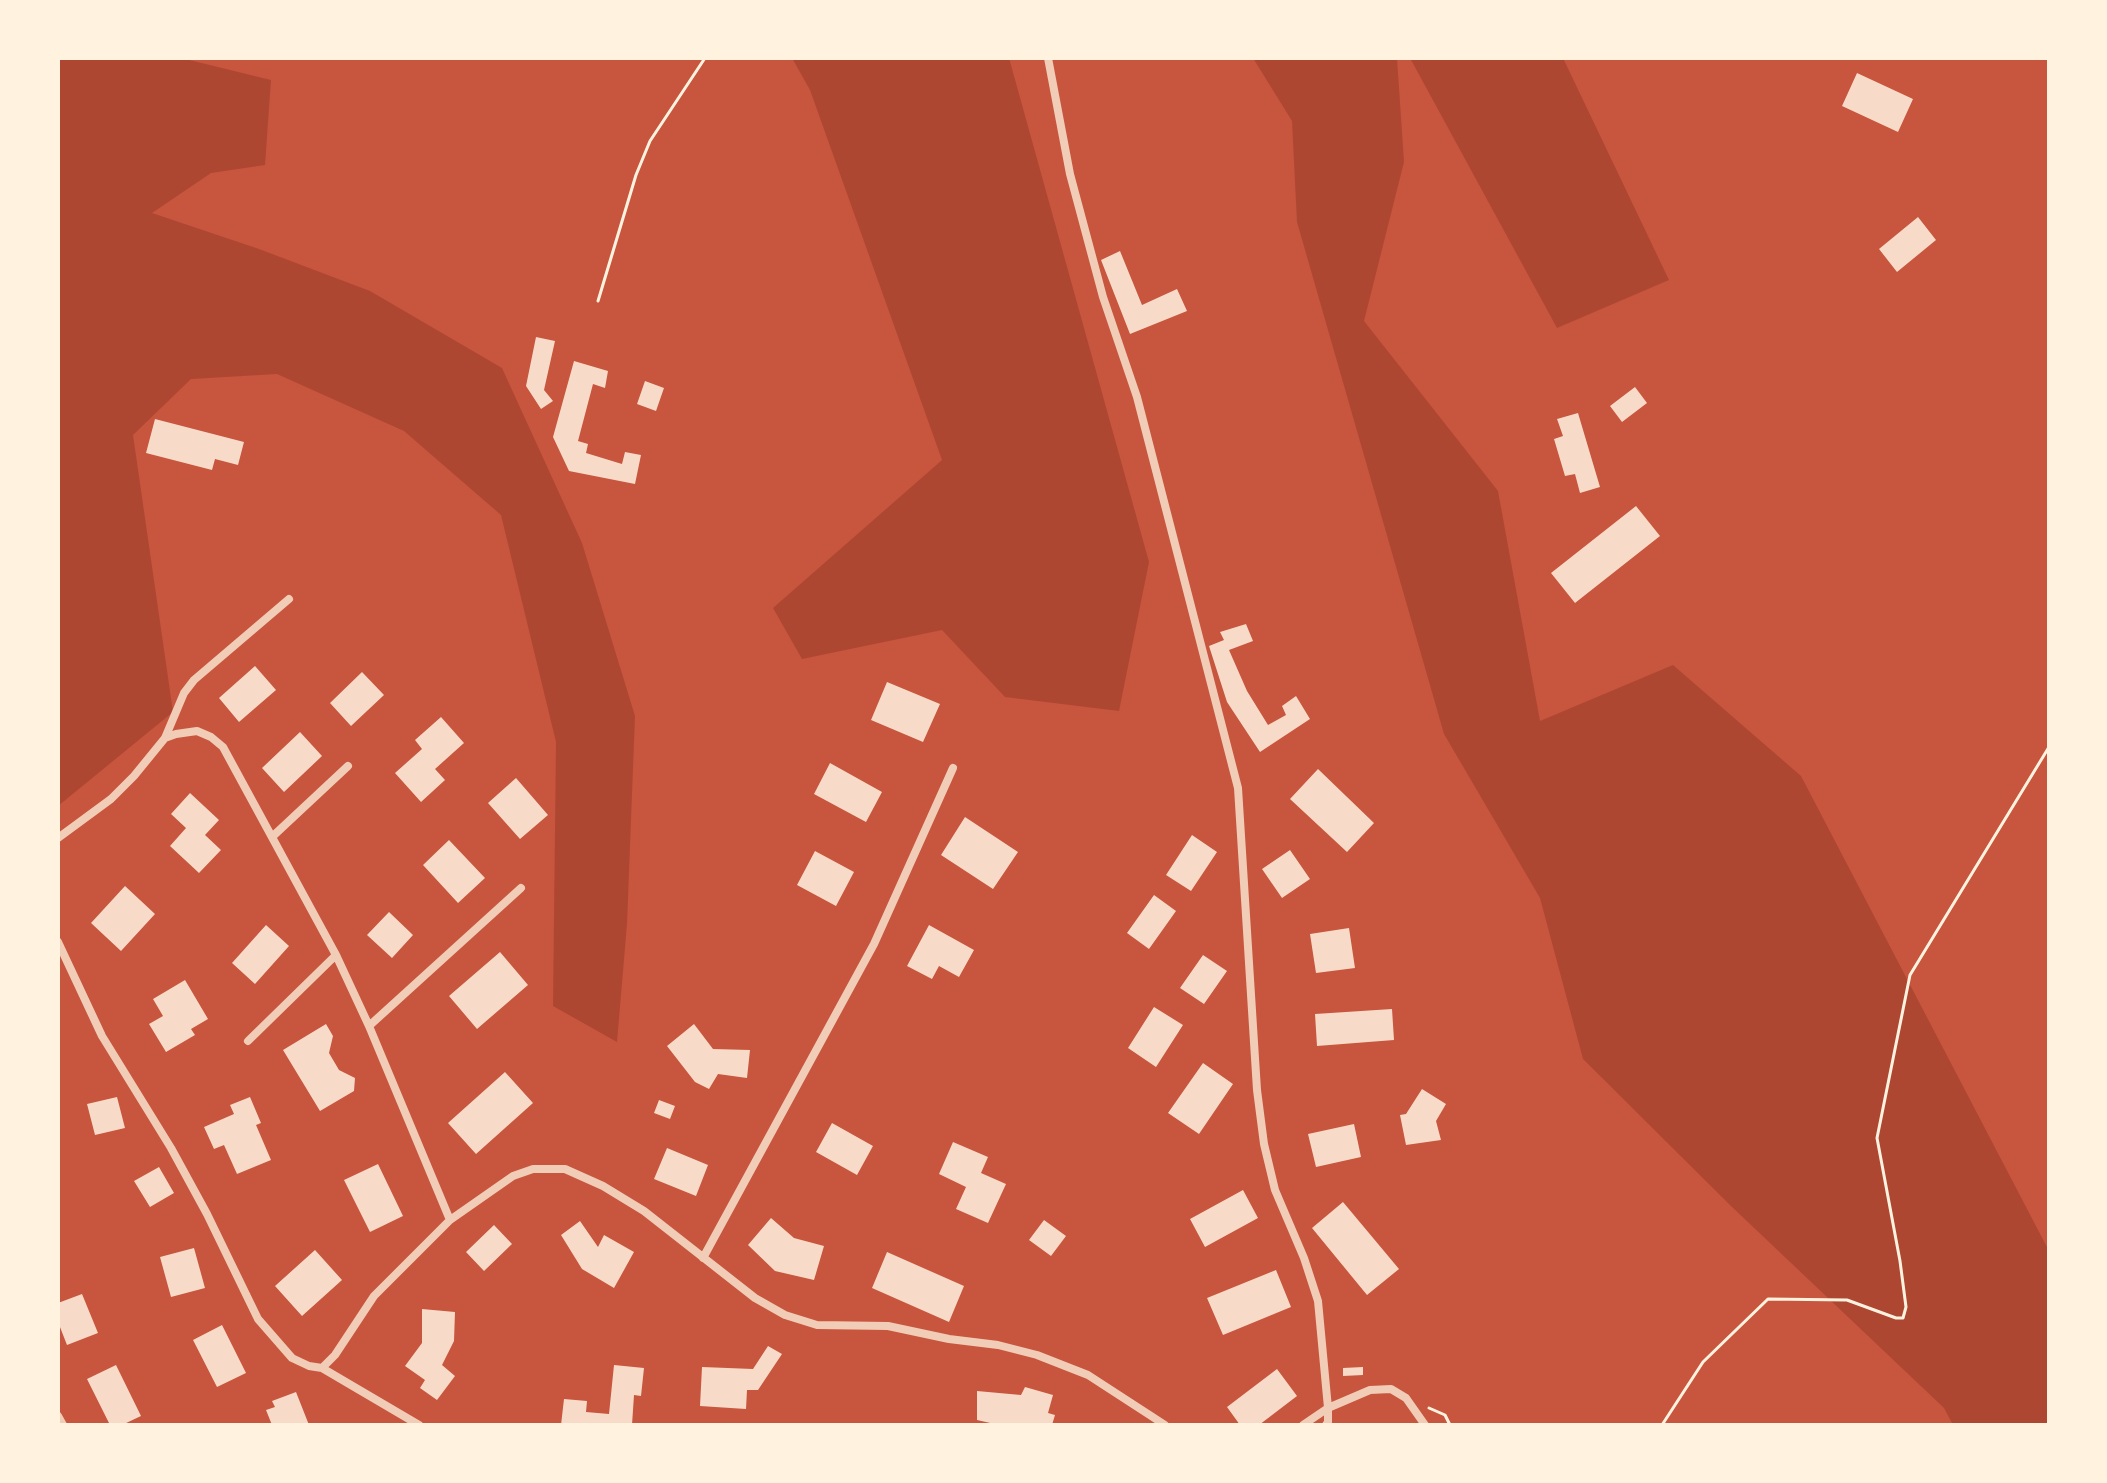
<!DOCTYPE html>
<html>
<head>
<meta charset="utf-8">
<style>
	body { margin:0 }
	#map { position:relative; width:2107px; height:1483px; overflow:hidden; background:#c8553d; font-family:"Golos Text",sans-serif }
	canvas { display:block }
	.frame { position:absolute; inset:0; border:60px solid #fff3e0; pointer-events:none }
</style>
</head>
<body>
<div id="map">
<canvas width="2107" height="1483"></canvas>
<div class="frame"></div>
</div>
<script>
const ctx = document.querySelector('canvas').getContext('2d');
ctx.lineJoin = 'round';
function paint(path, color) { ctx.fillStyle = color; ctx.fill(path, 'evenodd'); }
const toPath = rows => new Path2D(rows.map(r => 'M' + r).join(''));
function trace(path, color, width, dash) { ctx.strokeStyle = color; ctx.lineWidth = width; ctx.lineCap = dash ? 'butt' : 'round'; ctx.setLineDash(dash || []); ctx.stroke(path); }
const green = toPath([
	[58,58,181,58,271,80,265,165,211,173,152,213,259,249,370,291,502,368,582,543,635,716,627,924,617,1042,553,1006,556,742,501,515,404,431,277,374,191,379,133,435,173,712,58,806],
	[792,58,1009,58,1149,562,1119,711,1005,697,942,630,802,659,773,608,942,460,810,90],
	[1253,58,1397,58,1404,162,1364,321,1498,491,1540,721,1673,665,1801,776,2049,1251,2049,1425,1953,1425,1944,1408,1731,1206,1583,1059,1540,898,1444,734,1297,222,1292,121],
	[1410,58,1563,58,1669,280,1557,328]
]);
const building = toPath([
	[1857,73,1913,99,1898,132,1842,106],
	[1918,217,1936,240,1897,272,1879,249],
	[1120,251,1142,305,1177,289,1187,311,1130,334,1101,260],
	[536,337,555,341,544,390,553,401,541,409,526,386],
	[574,361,608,371,605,388,593,384,578,441,588,444,586,453,622,464,625,452,641,455,635,484,569,471,553,437],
	[645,381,664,388,656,411,637,404],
	[1635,387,1647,403,1622,422,1610,406],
	[1578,413,1600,487,1580,493,1575,474,1565,476,1554,439,1563,436,1557,419],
	[155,419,244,442,238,465,215,459,212,470,146,453],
	[1636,506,1660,536,1575,603,1551,573],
	[1246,624,1253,641,1229,650,1247,691,1268,725,1286,715,1282,706,1296,696,1310,719,1260,752,1227,702,1209,646,1224,640,1220,632],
	[255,666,276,690,239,722,219,698],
	[362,672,384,695,351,726,330,703],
	[887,682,940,704,923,742,871,720],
	[441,717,464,743,435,769,445,780,421,802,395,773,422,749,415,740],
	[300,732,322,756,284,792,262,768],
	[830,763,882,792,866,822,814,794],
	[1318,769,1374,823,1347,852,1290,799],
	[516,778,548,815,520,839,488,803],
	[190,793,219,820,205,835,221,850,199,873,170,846,186,828,171,814],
	[965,817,1018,852,993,889,941,855],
	[1192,835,1217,852,1191,891,1166,875],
	[449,840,485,878,458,903,423,865],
	[1290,850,1310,879,1282,898,1262,869],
	[815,851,854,872,836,906,797,885],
	[125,886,155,914,121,951,91,923],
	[1154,895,1176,911,1149,949,1127,933],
	[389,912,413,935,392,958,367,935],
	[266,925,289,946,255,984,232,963],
	[929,925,974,950,959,977,939,966,932,979,907,966],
	[1349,928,1355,968,1316,973,1310,934],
	[500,952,528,985,477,1029,449,996],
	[1203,955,1227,971,1204,1004,1180,988],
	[185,980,208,1019,191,1029,195,1035,166,1052,149,1024,163,1016,153,999],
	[1154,1007,1183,1025,1156,1067,1128,1048],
	[1392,1009,1394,1040,1317,1046,1315,1014],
	[326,1024,333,1036,329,1053,339,1070,355,1078,354,1091,320,1111,283,1050],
	[694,1024,713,1049,750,1050,747,1078,718,1074,709,1089,695,1082,667,1046],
	[1203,1063,1233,1084,1199,1134,1168,1113],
	[505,1072,533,1103,476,1154,448,1123],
	[1422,1089,1446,1104,1436,1121,1441,1140,1406,1145,1400,1115,1406,1114],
	[117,1097,125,1128,95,1135,87,1104],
	[250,1097,261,1123,256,1125,271,1160,237,1174,224,1145,214,1149,204,1127,234,1114,230,1105],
	[659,1100,675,1106,670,1119,654,1113],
	[832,1123,873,1146,857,1175,816,1152],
	[1354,1124,1361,1157,1316,1167,1308,1134],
	[953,1142,988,1157,981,1173,1006,1184,988,1223,956,1209,966,1187,939,1174],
	[667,1148,708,1165,696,1196,654,1179],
	[378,1164,403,1216,370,1232,344,1180],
	[159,1167,174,1193,150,1207,134,1181],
	[1243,1190,1258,1218,1205,1247,1190,1219],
	[1343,1202,1399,1269,1367,1295,1312,1228],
	[771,1218,794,1238,824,1246,814,1280,775,1271,748,1245],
	[1044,1220,1066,1236,1051,1256,1029,1240],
	[580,1221,598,1247,604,1235,634,1252,614,1288,582,1269,561,1235],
	[494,1225,512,1244,484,1271,466,1252],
	[194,1248,205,1288,171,1297,160,1257],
	[315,1250,342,1280,302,1316,275,1286],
	[887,1252,964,1286,949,1322,872,1288],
	[1276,1270,1291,1307,1223,1335,1207,1298],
	[82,1294,98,1333,67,1345,58,1322,58,1303],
	[422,1309,455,1312,454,1341,442,1365,455,1376,437,1400,420,1388,425,1380,405,1366,422,1343],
	[222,1325,246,1373,217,1387,193,1340],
	[768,1346,782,1354,758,1390,747,1390,746,1409,700,1406,702,1367,753,1369],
	[116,1365,141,1416,122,1425,110,1425,87,1379],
	[614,1365,644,1368,641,1396,634,1395,632,1425,561,1425,564,1399,587,1401,586,1412,609,1414],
	[1363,1367,1363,1375,1343,1376,1343,1368],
	[1277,1369,1297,1396,1259,1425,1240,1425,1227,1407],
	[1025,1387,1053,1395,1048,1413,1055,1415,1052,1425,999,1425,977,1420,977,1391,1021,1395],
	[296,1392,309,1425,272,1425,266,1410,275,1407,272,1401]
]);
const path = toPath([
	[598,301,636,175,650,141,705,58],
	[1429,1408,1445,1415,1450,1425],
	[1662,1425,1703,1362,1768,1299,1847,1300,1896,1318,1903,1318,1906,1307,1900,1261,1877,1138,1910,975,2049,747]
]);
const minor = toPath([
	[1048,58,1070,174,1103,297,1137,397,1238,788,1257,1090,1264,1144,1275,1190,1304,1258,1318,1301,1328,1408,1328,1422,1326,1425],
	[165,738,184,693,194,680,289,599],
	[272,837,348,766],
	[58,838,111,799,134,776,165,738,176,734,197,731,211,737,223,747,336,955,369,1026,450,1220],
	[58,942,102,1036,171,1148,207,1214,258,1319,292,1358,309,1366,322,1368,335,1355,374,1296,450,1220,513,1176,533,1169,565,1169,603,1186,644,1211,755,1298,785,1315,817,1325,888,1326,949,1339,998,1345,1037,1355,1088,1375,1165,1425],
	[369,1026,521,888],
	[248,1041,336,955],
	[703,1258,874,944,953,768],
	[322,1368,419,1425],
	[58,1416,63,1425],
	[1303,1425,1328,1408,1370,1390,1391,1389,1406,1398,1425,1425]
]);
paint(green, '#ae4732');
paint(building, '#f7dbc8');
trace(path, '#fff3e0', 3);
trace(minor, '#f1ccb7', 8);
</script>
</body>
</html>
